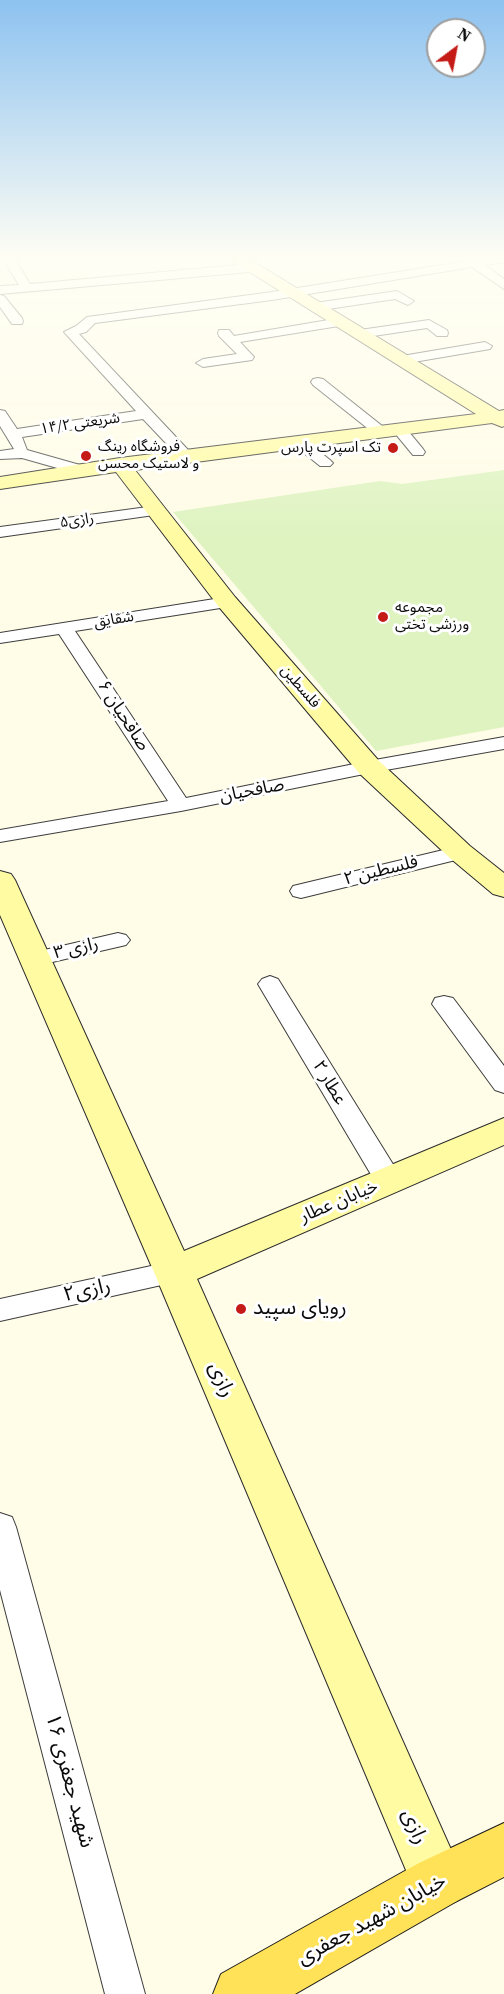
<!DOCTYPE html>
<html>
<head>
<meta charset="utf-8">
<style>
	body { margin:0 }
	#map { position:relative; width:504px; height:1994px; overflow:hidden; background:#fffce7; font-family:"Source Serif 4",serif }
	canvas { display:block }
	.north { position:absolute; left:426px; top:18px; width:60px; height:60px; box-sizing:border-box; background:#fff; border:2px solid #9d9d9d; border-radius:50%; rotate:32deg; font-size:16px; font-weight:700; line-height:24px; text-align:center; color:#0a0a0a }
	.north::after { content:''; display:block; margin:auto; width:21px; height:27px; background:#c51b17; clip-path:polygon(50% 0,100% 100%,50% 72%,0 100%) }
</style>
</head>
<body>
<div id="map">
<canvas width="504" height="1994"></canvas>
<div class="north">N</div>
</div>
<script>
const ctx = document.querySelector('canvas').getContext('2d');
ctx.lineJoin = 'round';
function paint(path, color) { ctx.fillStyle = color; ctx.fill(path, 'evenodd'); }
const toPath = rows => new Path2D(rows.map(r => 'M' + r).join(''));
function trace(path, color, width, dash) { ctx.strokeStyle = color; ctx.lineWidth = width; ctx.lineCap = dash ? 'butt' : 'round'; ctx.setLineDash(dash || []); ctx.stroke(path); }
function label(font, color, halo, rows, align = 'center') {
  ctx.font = font + ' "Source Serif 4","Noto Sans Arabic",serif'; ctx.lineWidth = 6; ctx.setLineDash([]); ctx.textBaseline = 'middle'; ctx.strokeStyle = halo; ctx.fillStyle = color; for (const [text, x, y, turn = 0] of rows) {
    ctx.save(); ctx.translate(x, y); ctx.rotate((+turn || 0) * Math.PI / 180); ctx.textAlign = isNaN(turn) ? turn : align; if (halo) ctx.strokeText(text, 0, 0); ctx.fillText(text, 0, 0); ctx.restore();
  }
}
const pitch = toPath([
	[504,470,504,727,376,751,173,512,380,481,402,484]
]);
const street = toPath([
	[3,259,15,259,30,284,250,264,256,268,250,272,0,294,0,286,19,285,3,259],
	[480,259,504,259,504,262,485,265,504,279,504,289,472,267,272,300,95,323,86,332,79,334,191,453,193,456,191,459,181,459,143,419,22,437,27,450,87,467,90,470,87,473,82,475,22,458,0,459,0,451,14,449,0,426,0,410,5,411,17,429,136,411,64,332,76,326,87,317,272,292,480,259],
	[397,291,414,301,408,305,395,299,315,311,309,307,315,303,397,291],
	[0,295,4,296,22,318,23,321,22,324,12,324,0,307,0,295],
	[340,318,346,322,345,325,240,342,254,357,252,360,203,367,196,363,203,359,237,354,219,336,218,333,219,330,229,330,234,336,340,318],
	[429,320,447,330,448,333,447,336,437,336,427,328,360,338,354,334,360,330,429,320],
	[485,342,492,346,490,349,402,364,395,360,402,356,485,342],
	[318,378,323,379,386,429,388,432,386,435,376,435,313,385,311,382,313,379,318,378],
	[399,425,404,426,423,449,425,452,423,455,413,455,394,432,392,429,399,425],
	[299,438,304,439,330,460,333,463,330,466,320,466,294,445,292,442,299,438],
	[155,506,163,511,161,514,0,537,0,527,155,506],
	[227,597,233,598,236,602,233,606,75,631,186,798,369,761,504,737,504,749,369,773,181,811,0,842,0,830,168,801,59,634,0,643,0,633,227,597],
	[460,846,468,847,471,852,468,857,301,898,293,896,290,891,293,886,460,846],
	[118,933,126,935,130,940,126,945,35,966,27,964,23,959,27,954,118,933],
	[270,976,278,979,399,1174,403,1181,399,1188,389,1191,379,1188,258,984,262,979,270,976],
	[444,996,453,998,504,1066,504,1093,495,1090,432,1004,435,998,444,996],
	[174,1261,184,1264,188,1272,184,1280,0,1321,0,1299,174,1261],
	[0,1513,12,1517,16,1527,145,1994,105,1994,0,1590,0,1513]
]);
const secondary = toPath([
	[229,259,249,259,499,411,504,410,504,426,502,427,492,423,135,470,235,597,379,761,470,846,504,873,504,897,493,894,450,858,359,773,219,607,116,472,0,489,0,477,120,458,476,414,229,259],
	[0,871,11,874,15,880,184,1251,504,1118,504,1145,197,1279,457,1863,465,1882,457,1901,438,1909,419,1901,154,1272,0,915,0,871]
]);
const primary = toPath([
	[504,1823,504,1877,457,1901,295,1994,213,1994,221,1974,419,1863,504,1823]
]);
const markers = [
	[393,448,6,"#c51b17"],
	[86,456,6,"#c51b17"],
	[383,617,6,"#c51b17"],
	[241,1309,6,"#c51b17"]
];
const farStreetnames = [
	["شریعتی ۱۴/۲",80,424,-8],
	["رازی۵",77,521,-8],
	["شقایق",114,620,-9],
	["فلسطین",300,687,49]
];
const farPoinames = [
	["فروشگاه رینگ",98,447],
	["و لاستیک محسن",98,464],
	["تک اسپرت پارس",381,448,"right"],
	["مجموعه",395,608],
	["ورزشی تختی",395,625]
];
const streetNames = [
	["صافحیان ۶",123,716,57],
	["صافحیان",252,791,-11],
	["فلسطین ۲",381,871,-14],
	["رازی ۳",76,949,-13],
	["عطار ۲",329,1083,59],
	["خیابان عطار",339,1202,-23]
];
const nearStreetnames = [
	["رازی۲",87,1291,-12],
	["رازی",221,1380,67],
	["شهید جعفری ۱۶",69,1781,75],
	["رازی",414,1827,67],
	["خیابان شهید جعفری",372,1920,-29]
];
const nearPoinames = [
	["رویای سپید",253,1309]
];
paint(pitch, '#def3c0');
trace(street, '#3d3d3d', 2);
trace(secondary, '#2c2c2c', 2);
trace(primary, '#1b1b1b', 2);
paint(street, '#fff');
paint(secondary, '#fffba2');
paint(primary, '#ffe257');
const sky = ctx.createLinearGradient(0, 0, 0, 538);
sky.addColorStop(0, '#8dc2f0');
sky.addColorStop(0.48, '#fffef4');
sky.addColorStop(1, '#fffef400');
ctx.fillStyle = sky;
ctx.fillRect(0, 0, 504, 538);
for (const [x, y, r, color] of markers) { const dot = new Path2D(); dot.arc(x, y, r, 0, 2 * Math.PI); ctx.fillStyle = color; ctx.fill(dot); trace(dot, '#fff', 2); }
label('15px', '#0a0a0a', '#fff', farStreetnames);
label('15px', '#0a0a0a', '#fff', farPoinames, 'left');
label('18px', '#0a0a0a', '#fff', streetNames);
label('21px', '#0a0a0a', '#fff', nearStreetnames);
label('21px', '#0a0a0a', '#fff', nearPoinames, 'left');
</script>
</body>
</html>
